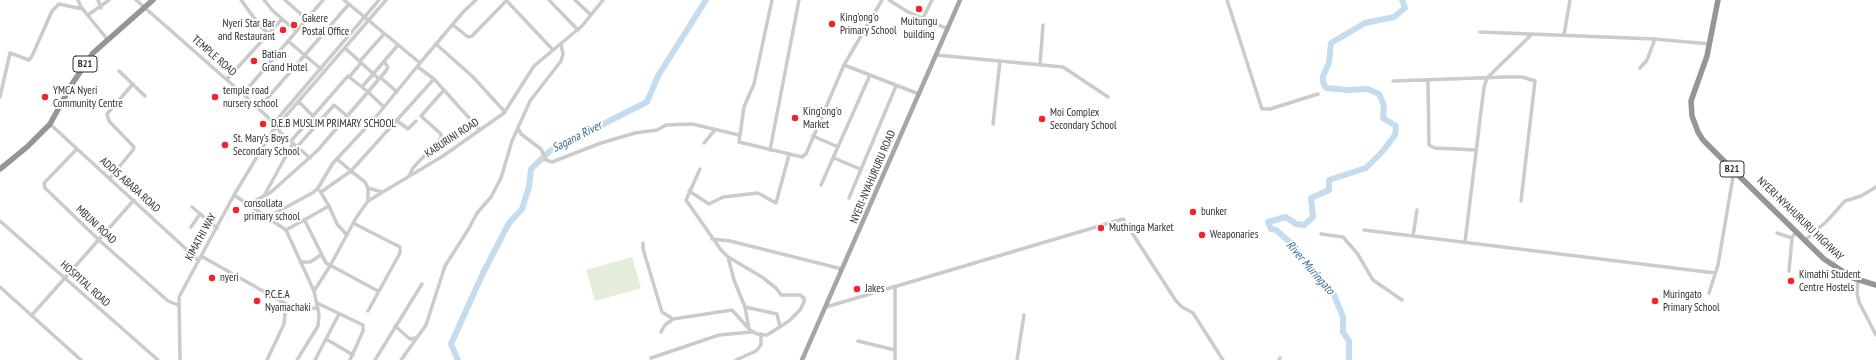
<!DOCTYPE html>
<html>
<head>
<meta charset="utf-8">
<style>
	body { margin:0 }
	canvas { display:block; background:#fff }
</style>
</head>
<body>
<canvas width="1876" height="360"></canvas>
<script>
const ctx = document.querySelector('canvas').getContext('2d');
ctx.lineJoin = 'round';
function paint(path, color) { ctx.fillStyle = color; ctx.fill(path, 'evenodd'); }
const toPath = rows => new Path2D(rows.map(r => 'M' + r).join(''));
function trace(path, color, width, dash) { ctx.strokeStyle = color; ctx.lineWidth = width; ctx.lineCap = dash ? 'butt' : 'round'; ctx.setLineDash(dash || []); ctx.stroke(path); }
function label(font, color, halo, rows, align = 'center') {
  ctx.font = font + ' "PT Sans Narrow",sans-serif'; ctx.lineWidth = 4; ctx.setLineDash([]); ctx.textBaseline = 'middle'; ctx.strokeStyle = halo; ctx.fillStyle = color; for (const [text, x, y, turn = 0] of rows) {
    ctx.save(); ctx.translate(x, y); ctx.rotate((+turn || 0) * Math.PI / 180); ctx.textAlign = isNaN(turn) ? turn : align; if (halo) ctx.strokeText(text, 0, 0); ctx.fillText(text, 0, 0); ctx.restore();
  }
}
const green = toPath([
	[632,257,641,288,595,301,586,270]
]);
const river = toPath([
	[458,360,451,344,483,273,509,223,522,209,529,187,531,169,550,151,647,102,658,76,706,0],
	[1349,360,1349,341,1343,332,1343,317,1333,292,1320,282,1316,274,1306,260,1297,253,1293,245,1276,230,1271,229,1268,222,1286,217,1296,224,1304,225,1313,217,1311,198,1329,190,1329,180,1366,168,1383,151,1395,135,1396,126,1383,118,1384,105,1379,94,1368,89,1348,90,1326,88,1323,82,1323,76,1329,63,1331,43,1365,23,1394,17,1405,8,1402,0]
]);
const minor = toPath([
	[78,0,81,7,107,39],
	[98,0,101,8],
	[136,0,243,94,274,123,281,133,310,158],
	[241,0,260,26,268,33],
	[264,0,273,11,296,31],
	[285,0,304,17],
	[344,0,420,63,464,11,476,0],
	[506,0,553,50],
	[549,0,578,30],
	[575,0,591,15],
	[772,0,754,84,744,107,739,142,802,157,806,154,844,65,919,94],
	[889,0,908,12,948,29],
	[1227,0,1262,109,1270,109,1318,94],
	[59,4,83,9],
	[88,15,109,0],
	[923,18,932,0],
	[453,25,468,37,472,36,507,0],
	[1480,32,1654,39,1710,44],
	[1564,35,1570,0],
	[288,41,321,69],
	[436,44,473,77,505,112],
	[345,48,379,79],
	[936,55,1063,67,1108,97],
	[360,61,384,34],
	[844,65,882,0],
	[1040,65,1043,25],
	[418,67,434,79,480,130],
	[1640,68,1647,60,1655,39],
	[119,71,145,96],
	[350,76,361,63],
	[381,78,397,92],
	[227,79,282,19],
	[1393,81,1506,77,1522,77,1535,81,1521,201],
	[1428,81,1429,145,1435,148,1476,150],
	[362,87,398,45],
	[243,94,323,0],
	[0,97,10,53,29,60,32,56,52,11,59,4],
	[299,102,313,116],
	[259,108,349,4],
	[396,120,408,129,416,121],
	[50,124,198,260],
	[993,124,1000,61],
	[518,128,521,134,541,149,546,160,552,162,601,143,635,133,657,130,666,125,692,124,739,135],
	[273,132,274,123,379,0],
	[813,136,838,147],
	[291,141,348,76,368,92,385,72,388,67,384,62],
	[704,143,714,131],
	[297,147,334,105,347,116],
	[77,149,47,180,44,183,45,188,100,241,168,301,178,305],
	[770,150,799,0],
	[834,158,860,169],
	[337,159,351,171,434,79],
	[409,176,413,168,441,138,441,134,421,116,444,90],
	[110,178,133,150,134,147,109,121,107,114,133,84],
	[821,185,870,75],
	[368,188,382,192],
	[689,191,709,204,723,197,758,193,776,203,789,155],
	[321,192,351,171,365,182,368,188,368,201],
	[234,195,286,230,314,291,319,315,318,326,297,360],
	[264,196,293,143],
	[849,198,896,86],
	[248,204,270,193,318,150,368,92,384,107],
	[329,206,337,224,347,235],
	[192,207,217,228],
	[268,217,314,192,318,188,333,163,375,118,420,63],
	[0,221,158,360],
	[305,221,326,263,378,291],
	[353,223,400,247,400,253,368,311],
	[191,227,200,214],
	[286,230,329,206,320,191],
	[1364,230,1715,273],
	[1777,233,1792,238],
	[1321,234,1343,237,1357,253,1373,280,1402,300],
	[1413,236,1417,210],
	[712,239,730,241,842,269],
	[1805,240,1826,222,1845,201,1861,196,1876,187],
	[1465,242,1484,87,1487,78,1532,34],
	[643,243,643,249,662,312,673,319],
	[201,256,286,304,304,309,318,308],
	[728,257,734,280,745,307,749,329],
	[302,262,310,262,321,255],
	[1789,271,1792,238,1796,232],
	[1858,280,1857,293,1859,302,1876,335],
	[0,287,81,360],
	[314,291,330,266,356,218,368,201,443,156,504,113,534,66,582,26,603,0],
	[1709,293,1718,265,1734,171],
	[317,303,363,325,363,331,350,360],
	[745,307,777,314,780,327],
	[826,307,1123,219,1176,301,1182,307,1193,313,1223,360],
	[32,315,134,200],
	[395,326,410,339,415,338],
	[661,332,665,325,673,319,732,310,750,330,757,334,767,335,789,321,800,310,804,302,804,298,800,295,781,295,776,288,762,277,728,257,721,250,686,200,700,169],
	[326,339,353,355],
	[858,341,895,350],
	[651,358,719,335,752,332],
	[180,360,179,297,234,195,272,132,386,0],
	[267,360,284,324,286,304],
	[315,360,339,314],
	[375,360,422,284],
	[401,360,426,325,445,266,468,230,477,213,491,197,501,178,512,141,530,101,561,61,563,54,561,44],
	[736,360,756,351,761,345,761,334],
	[895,360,895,288],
	[1017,360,1024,315],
	[1279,360,1280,358]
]);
const major = toPath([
	[802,360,960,0]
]);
const highway = toPath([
	[1718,0,1707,56,1691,101,1692,116,1698,132,1703,140,1734,171,1824,259,1853,278,1876,285],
	[0,169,28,146,50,124,72,84,93,53,153,0]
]);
const markers = [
	[919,9,4,"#f22329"],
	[832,24,4,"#f22329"],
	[294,25,4,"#f22329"],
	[283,30,4,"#f22329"],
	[254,61,4,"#f22329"],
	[45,97,4,"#f22329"],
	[215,97,4,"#f22329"],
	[795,118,4,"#f22329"],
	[1042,119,4,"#f22329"],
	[263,124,4,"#f22329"],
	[225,145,4,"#f22329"],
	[236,210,4,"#f22329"],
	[1193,212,4,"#f22329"],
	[1101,228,4,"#f22329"],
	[1202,235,4,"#f22329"],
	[212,278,4,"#f22329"],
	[1791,281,4,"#f22329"],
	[857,289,4,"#f22329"],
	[257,301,4,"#f22329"],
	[1655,301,4,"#f22329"]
];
const shields = [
	[85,64,24],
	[1732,169,24]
];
const shieldNames = [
	["B21",85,64],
	["B21",1732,169]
];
const poiNames = [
	["King'ong'o",840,18],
	["Primary School",840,31],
	["Gakere",302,19],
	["Postal Office",302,32],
	["Muitungu",919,22,"center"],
	["building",919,35,"center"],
	["Nyeri Star Bar",275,24,"right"],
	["and Restaurant",275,37,"right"],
	["Batian",262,55],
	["Grand Hotel",262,68],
	["YMCA Nyeri",53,91],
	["Community Centre",53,104],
	["temple road",223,91],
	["nursery school",223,104],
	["King'ong'o",803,112],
	["Market",803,125],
	["Moi Complex",1050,113],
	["Secondary School",1050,126],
	["D.E.B MUSLIM PRIMARY SCHOOL",271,124],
	["St. Mary's Boys",233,139],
	["Secondary School",233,152],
	["consollata",244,204],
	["primary school",244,217],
	["bunker",1201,212],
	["Muthinga Market",1109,228],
	["Weaponaries",1210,235],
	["Kimathi Student",1799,275],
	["Centre Hostels",1799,288],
	["nyeri",220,278],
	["Jakes",865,289],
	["P.C.E.A",265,295],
	["Nyamachaki",265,308],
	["Muringato",1663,295],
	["Primary School",1663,308]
];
const streetNames = [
	["TEMPLE ROAD",214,56,41],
	["KABURINI ROAD",452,138,-33],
	["NYERI-NYAHURURU ROAD",873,177,-67],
	["ADDIS ABABA ROAD",130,185,42],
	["NYERI-NYAHURURU HIGHWAY",1800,219,44],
	["MBUNI ROAD",96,225,43],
	["KIMATHI WAY",201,237,-61],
	["HOSPITAL ROAD",85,284,42]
];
const waterNames = [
	["Sagana River",577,137,-27],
	["River Muringato",1310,268,49]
];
paint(green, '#e3edda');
trace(river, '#c5dcee', 6);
trace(minor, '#cbcbcb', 3.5);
trace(major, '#a6a6a6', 4.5);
trace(highway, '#959595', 5.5);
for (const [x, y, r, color] of markers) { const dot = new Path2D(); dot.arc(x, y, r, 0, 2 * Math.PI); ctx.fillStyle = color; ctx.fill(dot); trace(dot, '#fff', 1.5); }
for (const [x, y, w] of shields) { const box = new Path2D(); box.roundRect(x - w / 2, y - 8, w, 16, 3); ctx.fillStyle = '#fff'; ctx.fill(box); trace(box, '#2e2e2e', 1); }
label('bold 10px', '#2e2e2e', null, shieldNames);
label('11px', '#2e2e2e', '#fff', poiNames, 'left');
label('11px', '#2e2e2e', '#fff', streetNames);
label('italic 12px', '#366c96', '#fff', waterNames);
</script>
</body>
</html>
